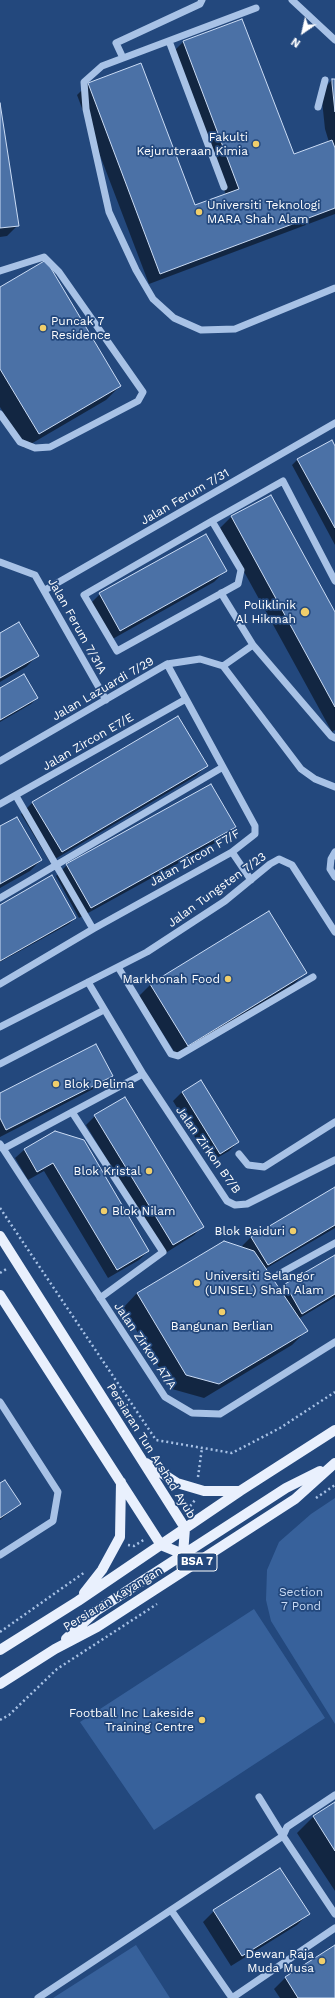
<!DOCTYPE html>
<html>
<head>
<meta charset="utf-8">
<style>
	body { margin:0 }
	#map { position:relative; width:335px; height:1998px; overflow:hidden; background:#23487d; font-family:"Work Sans",sans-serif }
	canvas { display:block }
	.north { position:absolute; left:283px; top:12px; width:40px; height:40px; -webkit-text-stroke:3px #23487d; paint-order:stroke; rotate:214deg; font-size:11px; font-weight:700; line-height:16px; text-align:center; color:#fff }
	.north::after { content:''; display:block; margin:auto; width:14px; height:18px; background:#fff; clip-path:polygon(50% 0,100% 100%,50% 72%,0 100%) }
</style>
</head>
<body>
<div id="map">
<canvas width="335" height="1998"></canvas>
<div class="north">N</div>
</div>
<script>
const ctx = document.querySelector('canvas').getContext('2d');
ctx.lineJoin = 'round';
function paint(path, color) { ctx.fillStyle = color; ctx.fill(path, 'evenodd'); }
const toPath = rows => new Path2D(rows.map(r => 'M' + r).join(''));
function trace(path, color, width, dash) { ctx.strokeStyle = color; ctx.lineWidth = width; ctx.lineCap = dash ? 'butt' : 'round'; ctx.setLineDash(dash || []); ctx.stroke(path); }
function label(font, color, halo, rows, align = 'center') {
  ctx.font = font + ' "Work Sans",sans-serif'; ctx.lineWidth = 3.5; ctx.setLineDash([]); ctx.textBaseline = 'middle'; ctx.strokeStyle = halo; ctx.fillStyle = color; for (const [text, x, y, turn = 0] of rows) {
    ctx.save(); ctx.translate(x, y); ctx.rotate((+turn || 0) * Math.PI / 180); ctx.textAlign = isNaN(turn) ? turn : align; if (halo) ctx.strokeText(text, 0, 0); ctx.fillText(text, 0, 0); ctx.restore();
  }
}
const green = toPath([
	[335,1498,335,1724,271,1621,266,1600,267,1570,279,1542,311,1514],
	[254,1609,325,1718,154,1830,80,1722],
	[136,1945,170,1998,53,1998]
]);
const shadow = toPath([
	[241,20,293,156,329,142,325,129,321,91,332,80,335,80,335,214,149,284,77,95,88,84,140,65,194,207,226,195,172,53,183,42],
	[0,110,18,225,7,236,0,237],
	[0,288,120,386,106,400,24,448,0,407],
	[335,448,335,545,292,465,298,459],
	[270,496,335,614,335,730,332,732,220,528,231,517],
	[225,571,214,582,109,641,89,605,100,594],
	[0,634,37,656,26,667,0,682],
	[0,689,37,698,31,704,0,722],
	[178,717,207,765,196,776,50,862,21,814,32,803],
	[0,827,41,860,30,871,0,888],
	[235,827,224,838,79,918,56,876,67,865],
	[0,906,75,918,69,924,0,962],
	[268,913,305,973,294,984,177,1056,139,996,150,985],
	[112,1075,103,1084,0,1137,0,1094],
	[201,1081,238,1142,229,1151,210,1162,173,1101,182,1092],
	[125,1098,203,1226,194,1235,164,1254,86,1125,95,1116],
	[55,1132,148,1251,139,1260,108,1278,44,1171,28,1180,15,1158,24,1150],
	[335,1188,335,1228,265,1269,280,1291,285,1285,335,1256,335,1297,298,1319,306,1331,292,1345,204,1398,172,1389,123,1308,137,1293,244,1248,242,1246,251,1237],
	[0,1484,20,1503,0,1520],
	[335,1803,335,1891,297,1833,313,1817],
	[214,1911,308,1914,297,1925,231,1966,203,1922],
	[335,1946,335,1998,280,1998,274,1989,285,1978]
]);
const building = toPath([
	[242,19,294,154,332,140,335,148,335,208,160,274,88,83,141,63,195,205,239,189,183,41,242,19],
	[332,79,335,79,335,112,332,83,332,79],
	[0,103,19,226,0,228,0,103],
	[46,260,121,386,39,434,0,369,0,287,46,260],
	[332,440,335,446,335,528,297,459,332,440],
	[271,495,335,612,335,707,231,516,271,495],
	[206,534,227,571,120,631,99,593,206,534],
	[19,622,39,656,0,678,0,633,19,622],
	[24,674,38,698,0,720,0,688,24,674],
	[178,716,208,766,62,852,32,802,178,716],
	[211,784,236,827,91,908,66,864,211,784],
	[17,817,42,860,0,884,0,826,17,817],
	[52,875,76,918,0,961,0,905,52,875],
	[269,911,307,973,188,1046,150,984,269,911],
	[96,1044,113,1076,6,1130,0,1118,0,1093,96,1044],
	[201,1080,239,1142,220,1154,182,1092,201,1080],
	[125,1097,204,1227,173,1245,94,1115,125,1097],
	[55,1131,84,1140,149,1251,117,1270,53,1163,37,1172,24,1149,55,1131],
	[335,1187,335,1225,268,1265,251,1237,335,1187],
	[224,1241,254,1251,308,1331,219,1384,186,1375,137,1293,224,1241],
	[335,1255,335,1294,302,1314,285,1284,335,1255],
	[5,1480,21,1504,0,1518,0,1483,5,1480],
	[335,1802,335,1851,313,1816,335,1802],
	[280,1868,310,1914,242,1956,213,1910,280,1868],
	[335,1945,335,1998,298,1998,285,1977,335,1945]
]);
const path = toPath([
	[0,1208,156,1440,232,1453,280,1428,335,1392],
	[0,1273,8,1268],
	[198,1477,202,1448],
	[316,1498,335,1485],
	[187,1510,195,1500],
	[128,1545,134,1546,145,1539],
	[0,1632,85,1572],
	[0,1720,9,1715,57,1669,157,1604]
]);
const minor = toPath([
	[292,0,335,40],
	[256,8,102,66,84,82,86,109,109,212,136,270,153,299,174,318,201,330,235,329,335,288],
	[169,41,224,187],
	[123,58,116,43,200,4,202,0],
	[318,107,325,80],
	[0,271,44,257,59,272,143,392,138,401,50,447,35,448,20,442,0,414],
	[212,521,241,570,238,584,117,651,84,595,212,521,283,481,335,581],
	[0,562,35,575,106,700],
	[45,590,335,423],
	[221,593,253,645,331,736,335,738],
	[223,666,253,645],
	[0,761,167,664,200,659,223,666,301,769,315,779,335,787],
	[16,796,93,929],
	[0,804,186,699],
	[232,852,251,880],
	[335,852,331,859,330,869,335,877],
	[0,898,223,767],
	[118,967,171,1054,178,1056,313,977],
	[88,982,143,1074,227,1201,235,1205,247,1204,335,1160],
	[0,984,93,929,232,852,255,834,255,826,167,664],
	[0,1027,147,952,225,901,270,864,279,859,292,865,335,932],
	[0,1064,104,1010],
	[72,1112,163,1252,100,1298],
	[0,1144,165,1397,192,1413,220,1414,335,1342],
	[3,1149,143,1074],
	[239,1154,248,1165,264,1167,335,1122],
	[279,1274,335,1243],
	[0,1402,58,1492,53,1521,0,1555],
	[335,1795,287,1827,283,1836,335,1914],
	[171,1910,232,1998],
	[38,1998,283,1836,259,1797],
	[232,1998,335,1928]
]);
const major = toPath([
	[0,1236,185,1528,183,1554],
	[0,1295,161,1545,183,1554],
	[146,1463,177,1483,204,1491,240,1491],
	[84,1593,102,1570,120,1537,121,1482],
	[66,1639,96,1611,286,1488,320,1471],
	[0,1650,78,1601,240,1491,335,1430],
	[0,1684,55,1649,97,1627,295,1499,335,1463]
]);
const markers = [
	[256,144,4,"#f0ce6b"],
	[199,212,4,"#f0ce6b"],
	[43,328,4,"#f0ce6b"],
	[305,612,5,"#f0ce6b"],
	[228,979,4,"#f0ce6b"],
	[56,1084,4,"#f0ce6b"],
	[149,1171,4,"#f0ce6b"],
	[104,1211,4,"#f0ce6b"],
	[293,1231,4,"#f0ce6b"],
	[197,1283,4,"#f0ce6b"],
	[222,1312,4,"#f0ce6b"],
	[202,1720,4,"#f0ce6b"],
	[322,1961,4,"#f0ce6b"]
];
const shields = [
	[197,1562,40]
];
const shieldNames = [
	["BSA 7",197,1562]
];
const poiNames = [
	["Fakulti",248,137],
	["Kejuruteraan Kimia",248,151],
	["Universiti Teknologi",207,205,"left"],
	["MARA Shah Alam",207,219,"left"],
	["Puncak 7",51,321,"left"],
	["Residence",51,335,"left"],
	["Poliklinik",296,605],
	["Al Hikmah",296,619],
	["Markhonah Food",220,979],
	["Blok Delima",64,1084,"left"],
	["Blok Kristal",141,1171],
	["Blok Nilam",112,1211,"left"],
	["Blok Baiduri",285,1231],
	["Universiti Selangor",205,1276,"left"],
	["(UNISEL) Shah Alam",205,1290,"left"],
	["Bangunan Berlian",222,1326,"center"],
	["Football Inc Lakeside",194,1713],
	["Training Centre",194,1727],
	["Dewan Raja",314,1954],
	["Muda Musa",314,1968]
];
const streetNames = [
	["Jalan Ferum 7/31",185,497,-30],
	["Jalan Ferum 7/31A",77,626,61],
	["Jalan Lazuardi 7/29",103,689,-30],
	["Jalan Zircon E7/E",88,742,-30],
	["Jalan Zircon F7/F",195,858,-30],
	["Jalan Tungsten 7/23",217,890,-36],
	["Jalan Zirkon B7/B",208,1150,55],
	["Jalan Zirkon A7/A",145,1346,56],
	["Persiaran Tun Arshad Ayub",151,1451,58],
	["Persiaran Kayangan",113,1599,-31]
];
const parkNames = [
	["Section",301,1592],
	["7 Pond",301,1606]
];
paint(green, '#37619b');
paint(shadow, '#0007');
paint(building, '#4b71a6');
trace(building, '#cbdcf5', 1);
trace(path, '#a8c2e6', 2.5, [2, 3]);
trace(minor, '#a8c2e6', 7);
trace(major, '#e9f0fd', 10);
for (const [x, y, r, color] of markers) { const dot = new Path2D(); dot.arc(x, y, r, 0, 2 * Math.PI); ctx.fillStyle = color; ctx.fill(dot); trace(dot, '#23487d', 1.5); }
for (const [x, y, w] of shields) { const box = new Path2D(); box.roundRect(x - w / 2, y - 9, w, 18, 3); ctx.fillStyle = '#23487d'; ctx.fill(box); trace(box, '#fff', 1); }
label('bold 11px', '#fff', null, shieldNames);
label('12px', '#fff', '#23487d', poiNames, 'right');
label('12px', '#fff', '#23487d', streetNames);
label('12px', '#cbdcf5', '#23487d', parkNames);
</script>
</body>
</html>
